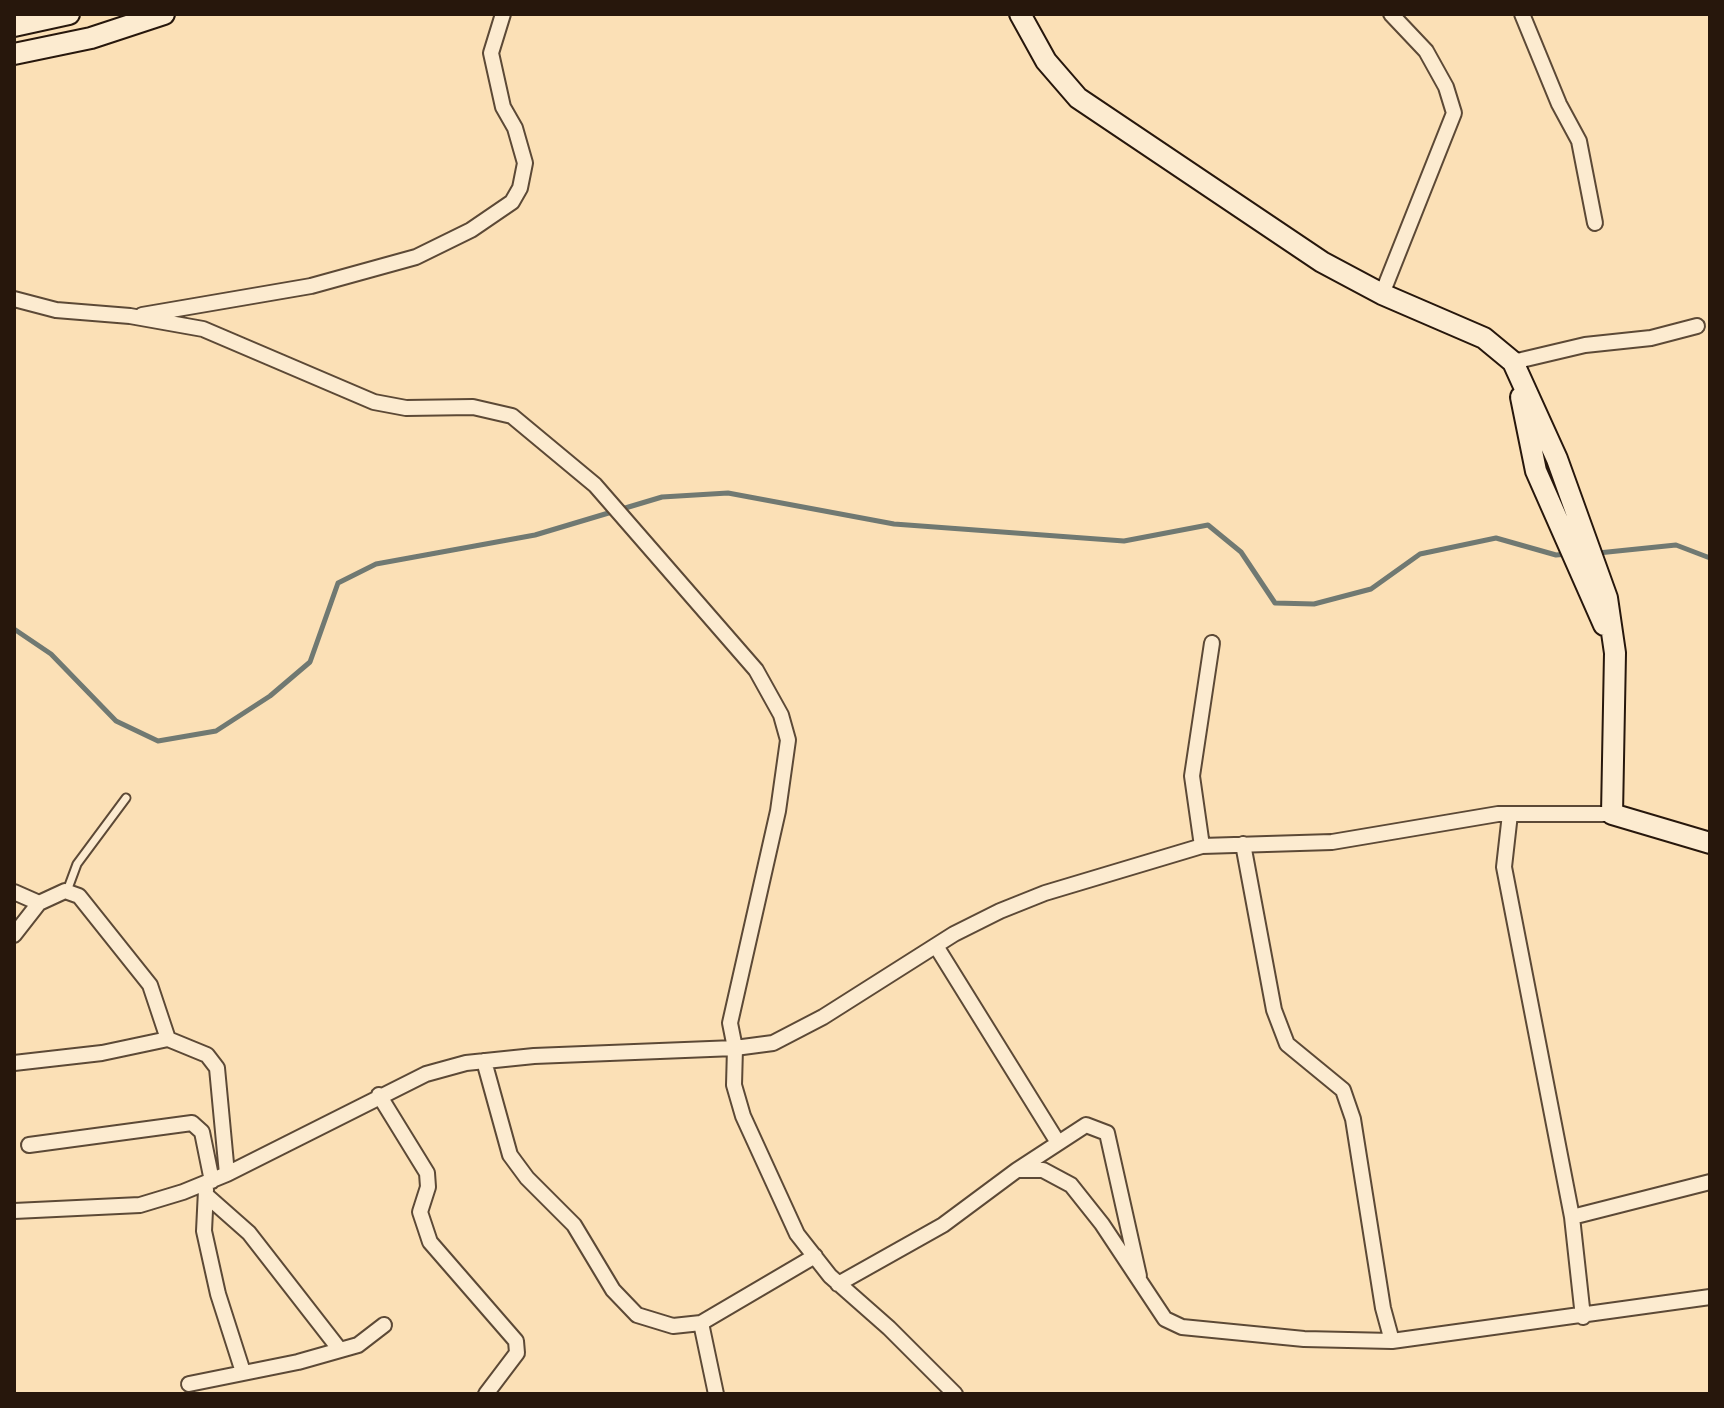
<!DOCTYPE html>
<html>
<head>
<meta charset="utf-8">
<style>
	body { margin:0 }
	#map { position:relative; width:1724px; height:1408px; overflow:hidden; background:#fbe0b6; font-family:"Gentium Book Plus",serif }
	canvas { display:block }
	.frame { position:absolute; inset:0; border:16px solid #27170c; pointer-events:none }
</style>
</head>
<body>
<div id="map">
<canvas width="1724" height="1408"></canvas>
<div class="frame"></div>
</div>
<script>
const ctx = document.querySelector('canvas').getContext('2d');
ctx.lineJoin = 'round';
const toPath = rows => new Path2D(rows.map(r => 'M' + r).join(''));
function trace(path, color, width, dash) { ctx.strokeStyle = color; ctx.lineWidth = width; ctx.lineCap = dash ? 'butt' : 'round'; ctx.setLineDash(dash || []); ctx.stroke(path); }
const stream = toPath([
	[1598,553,1676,545,1710,558],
	[14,629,51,654,116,721,158,741,216,731,270,696,310,662,338,583,376,564,535,535,662,497,728,493,894,524,1124,541,1208,525,1241,552,1275,603,1314,604,1371,589,1420,554,1496,538,1556,555,1568,554]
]);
const lane = toPath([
	[67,891,77,864,126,798]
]);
const street = toPath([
	[1522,14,1559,104,1579,141,1595,223],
	[1382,294,1454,113,1446,87,1426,51,1391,14],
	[14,299,56,310,130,316,203,329,374,402,406,408,473,407,512,416,595,485,756,670,781,715,788,740,778,811,730,1023,735,1048,734,1085,743,1116,797,1234,830,1276,889,1328,955,1394],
	[142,315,311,286,416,257,471,230,512,202,520,188,525,163,515,128,503,107,491,53,503,14],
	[1513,362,1585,345,1651,338,1697,326],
	[1510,814,1504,867,1572,1217,1583,1317],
	[1243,844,1274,1010,1287,1044,1343,1090,1353,1119,1383,1308,1392,1341],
	[1202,846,1192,776,1212,643],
	[14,892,39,903,65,891,79,896,150,985,168,1039,207,1055,217,1068,227,1174],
	[14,935,39,903],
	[936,946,1057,1141],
	[484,1061,510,1155,527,1178,574,1225,613,1290,637,1315,673,1326,701,1323,815,1256],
	[14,1063,102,1053,168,1039],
	[379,1095,427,1173,428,1187,420,1212,430,1242,516,1341,517,1353,486,1394],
	[29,1145,192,1123,202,1132,212,1181],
	[1017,1170,1086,1125,1107,1133,1139,1276],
	[206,1190,204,1231,218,1294,243,1372],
	[206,1195,249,1233,340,1350],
	[14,1211,140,1205,183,1192,227,1174,426,1074,466,1063,534,1056,735,1048,773,1043,823,1017,954,934,1000,911,1045,893,1202,846,1332,842,1498,814,1612,814],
	[1572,1217,1710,1182],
	[838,1284,943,1225,1017,1170,1043,1170,1071,1185,1102,1224,1165,1319,1182,1327,1304,1339,1392,1341,1710,1297],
	[701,1323,716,1394],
	[189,1384,298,1362,358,1345,384,1325]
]);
const secondary = toPath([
	[1020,14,1046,61,1078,98,1322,262,1382,294,1484,338,1513,362,1557,459,1607,598,1615,653,1612,814,1710,843],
	[14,26,69,14],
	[14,54,91,38,164,14],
	[1521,397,1536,471,1604,625]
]);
trace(stream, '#707972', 5);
trace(lane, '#5c4936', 11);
trace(street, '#5c4936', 18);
trace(secondary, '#27170c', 24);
trace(lane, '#fcebd0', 7);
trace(street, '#fcebd0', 14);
trace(secondary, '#fcebd0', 20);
</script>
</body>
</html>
